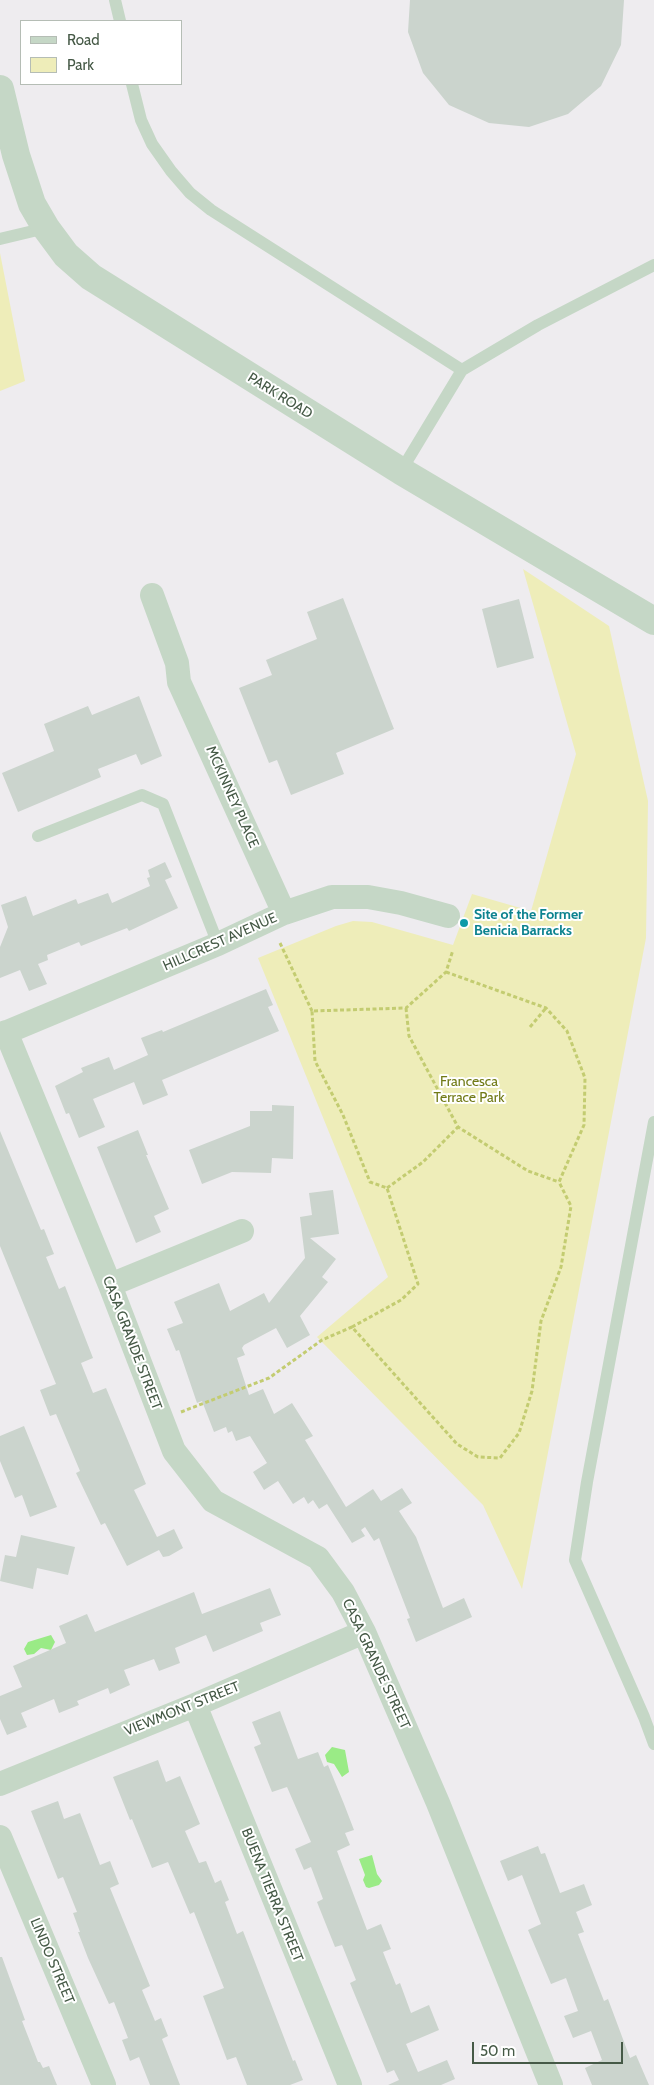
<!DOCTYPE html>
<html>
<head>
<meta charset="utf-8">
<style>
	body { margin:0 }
	#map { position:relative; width:654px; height:2085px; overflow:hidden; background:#eeecef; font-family:Cabin,sans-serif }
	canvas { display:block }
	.legend { position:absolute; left:20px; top:20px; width:162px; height:65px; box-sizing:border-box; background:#fff; border:1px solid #b5bdb5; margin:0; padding:6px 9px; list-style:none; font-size:15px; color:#455946 }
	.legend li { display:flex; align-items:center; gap:10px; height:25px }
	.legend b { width:25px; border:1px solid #b5bdb5 }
	.scale { position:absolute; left:472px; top:2042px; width:151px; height:22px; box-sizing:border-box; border:2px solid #455946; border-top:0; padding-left:6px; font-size:15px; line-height:18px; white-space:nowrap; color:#455946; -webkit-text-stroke:4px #fff; paint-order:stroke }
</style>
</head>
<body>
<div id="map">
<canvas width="654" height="2085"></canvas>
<ul class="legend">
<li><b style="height:6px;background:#c5d7c6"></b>Road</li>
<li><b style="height:14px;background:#eeedb9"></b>Park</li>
</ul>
<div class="scale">50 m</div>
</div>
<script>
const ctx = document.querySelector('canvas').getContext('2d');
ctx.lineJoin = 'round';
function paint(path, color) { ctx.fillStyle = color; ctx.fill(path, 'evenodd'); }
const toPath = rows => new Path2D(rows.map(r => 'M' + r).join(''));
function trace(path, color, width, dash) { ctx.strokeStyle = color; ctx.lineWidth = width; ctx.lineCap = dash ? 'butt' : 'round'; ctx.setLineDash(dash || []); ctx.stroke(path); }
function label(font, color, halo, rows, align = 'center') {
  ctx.font = font + ' Cabin,sans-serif'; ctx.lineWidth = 4; ctx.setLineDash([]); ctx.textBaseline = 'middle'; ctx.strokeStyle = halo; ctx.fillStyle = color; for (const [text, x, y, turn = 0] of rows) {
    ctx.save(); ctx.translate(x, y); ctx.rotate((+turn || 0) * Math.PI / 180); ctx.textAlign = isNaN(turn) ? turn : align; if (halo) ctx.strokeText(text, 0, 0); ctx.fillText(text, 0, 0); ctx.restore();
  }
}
const green = toPath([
	[0,253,25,381,0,391],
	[523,569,609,626,648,801,646,938,522,1589,483,1505,317,1337,388,1277,258,958,336,926,353,921,372,922,453,945,472,894,531,911,576,754]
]);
const water = toPath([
	[51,1635,55,1642,51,1650,41,1648,34,1654,27,1655,24,1649,28,1642],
	[332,1747,345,1750,349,1772,342,1777,334,1764,327,1762,325,1755],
	[372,1855,377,1874,382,1881,379,1885,369,1888,366,1887,363,1880,365,1875,359,1859]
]);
const building = toPath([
	[410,0,624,0,621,45,601,86,568,114,529,127,489,123,449,105,423,73,408,32],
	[343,598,394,729,336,753,344,774,291,795,277,760,269,763,239,688,272,675,266,660,317,639,307,612],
	[519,599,534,658,497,668,482,609],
	[139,696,162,756,141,765,136,754,98,769,101,777,18,812,2,773,54,751,44,724,88,706,92,715],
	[165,862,172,877,165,880,178,908,129,931,127,928,81,946,79,942,47,955,48,960,38,964,47,984,29,991,20,970,0,978,0,947,8,927,1,905,26,896,33,916,76,899,78,904,108,893,112,903,150,886,147,878,150,877,148,870],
	[266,989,273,1005,268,1007,279,1031,162,1080,168,1095,143,1105,134,1082,93,1099,105,1127,79,1138,69,1113,66,1114,55,1086,83,1072,81,1068,109,1057,114,1070,148,1055,141,1038,162,1030,163,1032],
	[272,1105,294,1106,293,1159,272,1158,271,1173,232,1172,202,1184,189,1150,250,1126,250,1111,272,1111],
	[138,1130,148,1155,146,1155,169,1209,154,1216,161,1232,136,1243,97,1147],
	[0,1131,41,1230,44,1229,54,1254,46,1257,59,1289,65,1286,93,1358,81,1363,93,1393,106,1388,146,1484,134,1490,157,1537,174,1529,183,1548,169,1556,163,1557,159,1550,127,1566,105,1523,101,1525,76,1473,80,1471,56,1414,50,1416,40,1390,56,1384,0,1246],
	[333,1190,339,1234,310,1238,336,1259,322,1277,328,1282,300,1316,310,1335,287,1348,276,1328,244,1345,242,1348,245,1355,237,1358,249,1395,263,1389,274,1414,292,1403,313,1436,305,1440,346,1507,373,1489,381,1501,402,1488,412,1503,399,1511,416,1537,443,1608,464,1598,472,1617,416,1642,407,1619,410,1618,379,1538,374,1541,365,1527,361,1530,365,1536,352,1543,327,1504,319,1509,313,1500,308,1504,304,1497,293,1504,278,1481,264,1490,253,1472,267,1463,250,1436,236,1441,232,1431,228,1433,226,1427,214,1432,202,1401,197,1403,179,1350,176,1351,167,1329,183,1323,174,1302,219,1283,230,1311,264,1293,269,1303,305,1258,300,1217,312,1215,309,1193],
	[24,1426,57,1507,30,1517,22,1495,15,1498,0,1461,0,1436],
	[21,1535,75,1547,68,1575,37,1568,33,1589,0,1581,5,1555,16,1557],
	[270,1588,281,1615,260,1623,263,1631,213,1652,206,1635,175,1648,180,1663,159,1671,154,1659,124,1670,130,1685,110,1694,108,1688,77,1701,79,1705,59,1713,54,1699,21,1713,27,1727,7,1735,0,1719,0,1696,22,1687,13,1666,66,1643,59,1626,87,1614,95,1632,194,1592,202,1614],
	[280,1711,298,1759,318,1752,324,1767,328,1765,344,1804,354,1830,345,1833,350,1845,337,1851,367,1930,381,1924,391,1949,383,1952,396,1985,400,1983,411,2013,429,2005,439,2030,406,2044,418,2072,447,2060,455,2079,441,2085,388,2085,399,2080,394,2070,387,2073,350,1983,356,1980,342,1945,335,1947,317,1902,323,1899,311,1867,304,1870,295,1849,311,1842,287,1787,272,1792,254,1747,261,1744,252,1722],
	[158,1760,166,1782,180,1776,200,1824,185,1831,199,1863,206,1861,215,1883,221,1880,229,1900,225,1902,237,1934,243,1931,293,2061,295,2060,303,2080,290,2085,247,2085,236,2057,227,2060,203,1996,224,1988,194,1912,190,1914,168,1862,152,1868,132,1819,130,1820,113,1777],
	[58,1801,64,1819,80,1813,100,1865,110,1861,119,1884,110,1888,150,1986,142,1990,155,2021,161,2018,168,2036,162,2039,180,2085,150,2085,139,2057,130,2061,122,2040,128,2038,114,2002,109,2004,88,1958,78,1932,80,1932,73,1913,77,1912,63,1877,58,1879,31,1811],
	[538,1846,541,1854,545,1853,560,1893,584,1884,592,1905,576,1912,584,1932,578,1934,604,2001,608,1999,630,2058,636,2055,649,2085,592,2085,585,2068,602,2060,591,2031,573,2038,564,2016,578,2011,566,1978,551,1984,528,1930,541,1924,522,1875,508,1881,500,1861],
	[0,1957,2,1957,25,2020,22,2021,38,2062,40,2062,43,2068,49,2066,57,2085,0,2085]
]);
const path = toPath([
	[280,943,312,1011],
	[446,972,546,1008,567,1031,585,1078,584,1125,559,1182,571,1206,561,1267,541,1321,532,1391,519,1433,500,1458,478,1457,457,1444,352,1327,401,1300,418,1284,387,1188,370,1182,343,1115,315,1061,312,1011,406,1008,446,972,453,950],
	[406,1008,409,1036,458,1127,528,1171,559,1182],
	[530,1027,546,1008],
	[387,1188,423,1162,458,1127],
	[181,1412,269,1378,322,1340,352,1327]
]);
const service = toPath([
	[115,0,120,21],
	[132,84,141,120,152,144,171,171,190,193,211,210,462,370],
	[0,239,46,228],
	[401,471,462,370,538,325,654,265],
	[38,836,142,795,163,804,218,944],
	[654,1122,587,1482,575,1560,644,1717,654,1744]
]);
const minor = toPath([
	[152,595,177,663,179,682,284,913],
	[6,1032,110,1285,174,1451,213,1501,318,1558,343,1592,364,1632,438,1803,551,2085],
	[0,1035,218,944,284,913,332,897,368,897,401,903,448,916],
	[110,1285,242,1231],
	[195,1705,350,2085],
	[0,1784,195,1705,364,1632],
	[0,1837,104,2085]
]);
const tertiary = toPath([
	[0,89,16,155,32,204,46,228,66,255,91,277,401,471,654,621]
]);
const markers = [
	[464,923,5,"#0f9aa8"]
];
const streetNames = [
	["PARK ROAD",280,396,32],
	["MCKINNEY PLACE",232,797,66],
	["HILLCREST AVENUE",220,942,-24],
	["CASA GRANDE STREET",132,1343,69],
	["CASA GRANDE STREET",376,1664,65],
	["VIEWMONT STREET",182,1709,-22],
	["BUENA TIERRA STREET",272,1895,68],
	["LINDO STREET",52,1961,67]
];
const cultureNames = [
	["Site of the Former",474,915],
	["Benicia Barracks",474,931]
];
const parkNames = [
	["Francesca",469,1082],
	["Terrace Park",469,1098]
];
paint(green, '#eeedb9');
paint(water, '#9aeb86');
paint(building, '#cbd4cd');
trace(path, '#c3cc71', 3, [4, 2.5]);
trace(service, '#c5d7c6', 12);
trace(minor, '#c5d7c6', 24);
trace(tertiary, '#c5d7c6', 28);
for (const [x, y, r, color] of markers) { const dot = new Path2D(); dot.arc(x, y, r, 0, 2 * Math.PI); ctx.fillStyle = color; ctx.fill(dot); trace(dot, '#fff', 2); }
label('14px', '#455946', '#fff', streetNames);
label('bold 14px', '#0d838f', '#fff', cultureNames, 'left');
label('14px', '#717a16', '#fff', parkNames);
</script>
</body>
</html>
